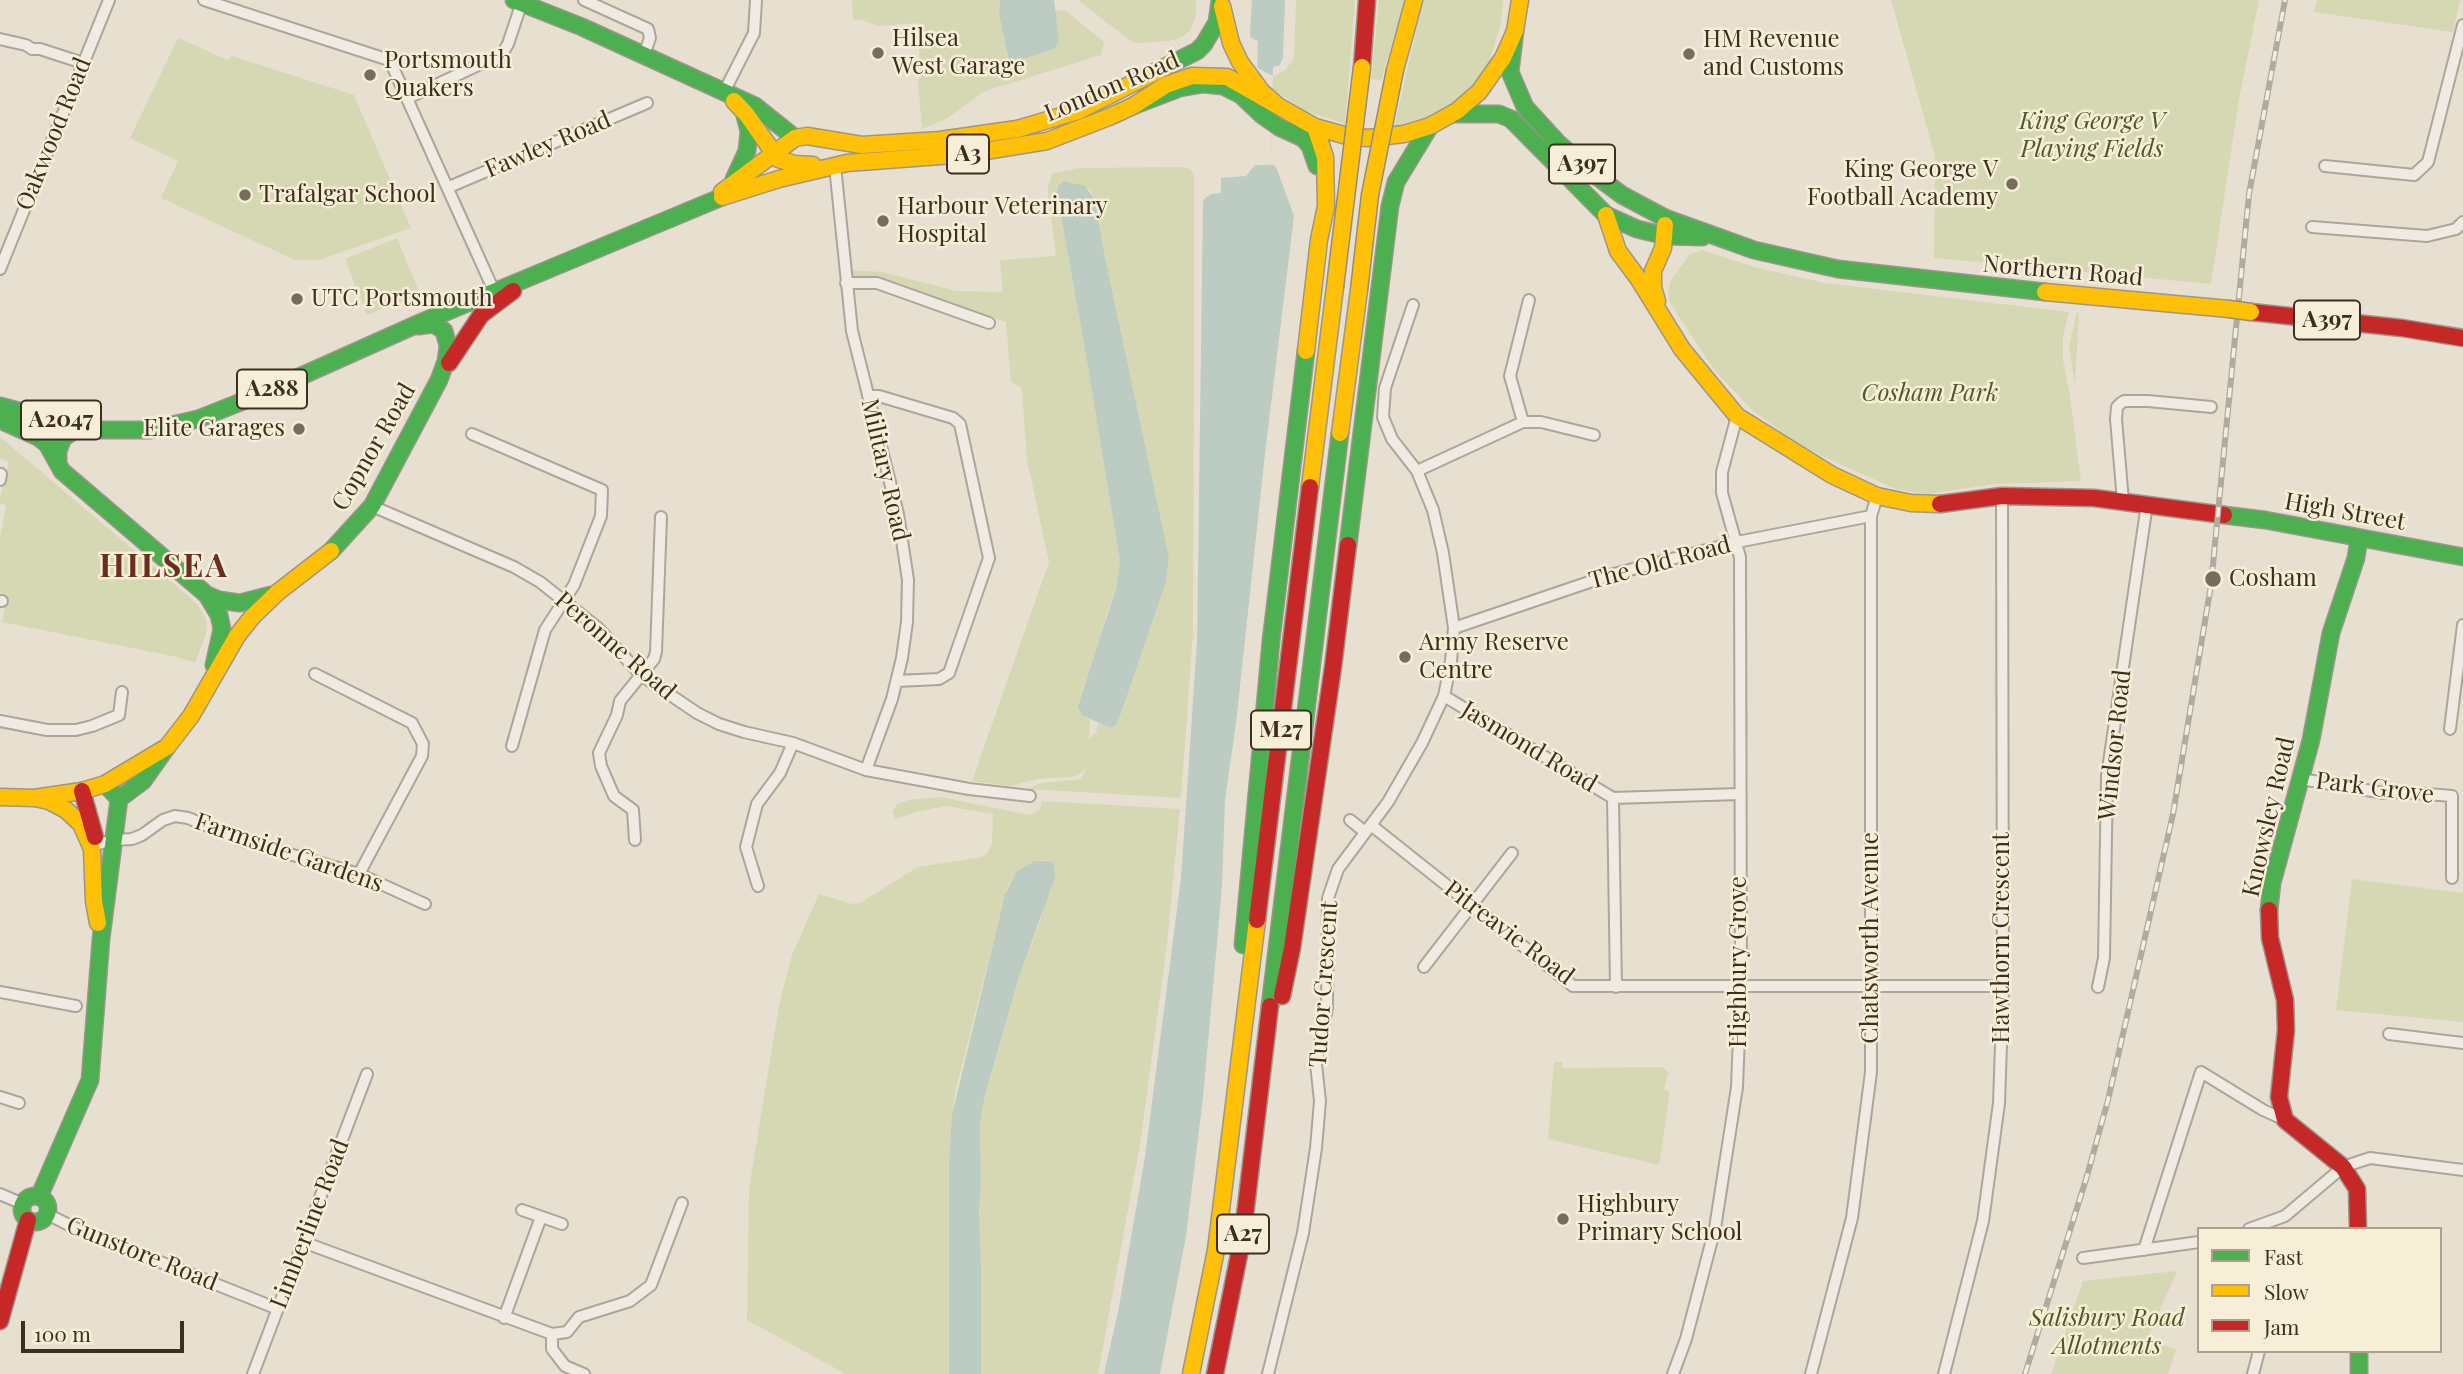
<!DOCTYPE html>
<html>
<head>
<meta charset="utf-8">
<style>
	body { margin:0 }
	#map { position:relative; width:2463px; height:1374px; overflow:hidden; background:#e7e0d1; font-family:"Playfair Display",serif }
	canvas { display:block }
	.legend { position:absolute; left:2197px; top:1227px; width:245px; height:126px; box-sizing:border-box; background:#f7eed8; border:2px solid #ada18e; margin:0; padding:9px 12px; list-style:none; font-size:21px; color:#3d2e20 }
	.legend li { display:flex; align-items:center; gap:14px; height:35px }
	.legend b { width:35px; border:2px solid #ada18e }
	.scale { position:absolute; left:21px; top:1321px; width:163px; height:32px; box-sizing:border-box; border:4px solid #3d2e20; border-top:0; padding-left:9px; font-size:21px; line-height:24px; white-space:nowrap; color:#3d2e20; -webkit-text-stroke:5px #f7eed8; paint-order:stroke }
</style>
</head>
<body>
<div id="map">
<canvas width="2463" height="1374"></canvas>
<ul class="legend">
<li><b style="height:9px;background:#4caf50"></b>Fast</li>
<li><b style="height:9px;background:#ffc107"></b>Slow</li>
<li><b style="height:9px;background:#c62828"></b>Jam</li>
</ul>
<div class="scale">100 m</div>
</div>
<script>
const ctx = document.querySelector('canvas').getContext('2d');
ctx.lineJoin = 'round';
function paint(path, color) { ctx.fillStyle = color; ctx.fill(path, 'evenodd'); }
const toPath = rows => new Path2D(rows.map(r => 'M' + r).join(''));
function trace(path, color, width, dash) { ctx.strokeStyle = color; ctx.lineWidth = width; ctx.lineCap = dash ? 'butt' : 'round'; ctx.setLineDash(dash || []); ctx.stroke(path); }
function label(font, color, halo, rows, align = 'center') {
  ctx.font = font + ' "Playfair Display",serif'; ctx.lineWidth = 5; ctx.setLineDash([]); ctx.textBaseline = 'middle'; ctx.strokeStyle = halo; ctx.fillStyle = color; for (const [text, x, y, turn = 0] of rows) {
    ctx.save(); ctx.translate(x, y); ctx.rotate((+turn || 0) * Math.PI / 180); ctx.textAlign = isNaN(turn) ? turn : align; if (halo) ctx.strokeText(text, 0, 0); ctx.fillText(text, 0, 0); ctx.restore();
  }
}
const green = toPath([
	[852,0,1000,0,999,14,1008,57,1059,41,1054,10,1066,11,1104,42,1101,55,985,91,946,119,922,129,918,79,921,78,917,23,878,26,862,20,853,20],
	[1078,0,1196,0,1196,15,1191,29,1183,37,1169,41,1137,43,1132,42],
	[1296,0,1355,0,1345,124,1305,111,1272,89,1273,76,1285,70,1294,59],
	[1379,0,1405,0,1381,80,1371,79],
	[1423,0,1503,0,1501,23,1487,69,1469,94,1434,116,1394,128],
	[1891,0,2259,0,2239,99,2211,284,1934,258,1935,156],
	[2317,0,2460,0,2453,32,2314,12],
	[178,38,228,60,232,56,354,95,411,228,319,260,295,260,161,198,178,161,130,138],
	[1183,167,1190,169,1194,176,1194,390,1193,633,1181,798,1028,789,1042,783,1081,779,1086,768,1079,775,1071,777,1038,779,1010,786,972,781,1049,562,1027,460,1022,389,1011,381,1006,322,875,277,851,277,849,270,883,272,956,291,1003,292,1000,260,1056,256,1048,194,1048,185,1053,173,1081,168],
	[1071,182,1090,190,1097,206,1105,257,1169,557,1166,582,1117,724,1110,728,1098,723,1096,733,1089,739,1090,720,1082,715,1107,613,1120,574,1120,562,1088,367,1057,193],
	[397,238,420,294,367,315,345,259],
	[1702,250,1754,267,1825,283,2069,312,2063,336,2063,360,2070,396,2081,481,1996,484,1927,494,1896,489,1826,458,1794,441,1752,410,1715,371,1670,303,1668,292,1671,280,1690,254],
	[2077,312,2079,313,2075,385,2069,346],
	[0,437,194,601,202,611,207,621,206,634,195,663,177,657,2,622,7,595,0,593,0,540,6,505,0,504,0,498,9,462,0,458],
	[940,797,1030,815,1040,809,1042,801,1180,809,1167,944,1141,1138,1098,1374,981,1374,981,1264,979,1208,981,1185,980,1121,985,1095,1018,980,1041,919,1054,864,1049,861,1042,860,1016,872,1007,887,956,1089,952,1115,949,1164,949,1374,846,1374,747,1320,749,1189,779,1005,792,955,819,894,852,904,860,903,918,867,982,857,987,854,992,843,993,814,946,806,915,812,896,819,892,813,897,804,909,800],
	[2352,879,2463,893,2463,1022,2336,1010],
	[1554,1062,1562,1062,1563,1068,1662,1067,1668,1072,1664,1090,1670,1092,1659,1165,1548,1139],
	[2177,1271,2147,1340,2176,1349,2168,1374,2051,1374,2083,1281]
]);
const water = toPath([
	[1000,0,1054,0,1059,41,1054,49,1016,61,1008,57,999,14],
	[1252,0,1285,0,1283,58,1279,66,1273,67,1271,164,1276,167,1294,216,1265,454,1236,723,1225,800,1222,887,1203,1098,1186,1236,1160,1374,1104,1374,1118,1312,1145,1157,1181,878,1197,642,1203,200,1211,194,1221,193,1221,178,1246,176,1255,165,1258,41,1251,38,1250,34],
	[1064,181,1085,186,1095,200,1105,257,1169,557,1166,582,1121,713,1116,725,1110,728,1082,715,1078,707,1116,588,1120,562,1088,367,1057,193,1058,186],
	[1035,861,1049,861,1054,864,1055,877,1018,980,985,1095,980,1122,981,1185,979,1208,981,1264,981,1374,949,1374,949,1164,952,1115,1005,894,1016,872]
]);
const pier = toPath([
	[1256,67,1273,76,1271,165,1255,165]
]);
const street = toPath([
	[204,0,386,59,391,63,494,291],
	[584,0,648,29,650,38,644,55],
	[0,39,26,45,32,49,40,49,83,63],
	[724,92,754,33,756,0],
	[408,98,502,54,508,44,522,2],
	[835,166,852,331,898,514,908,580,907,622,902,658,892,699,866,770],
	[2325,166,2414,175,2428,162,2463,25],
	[449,187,647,103],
	[2312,227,2427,236,2456,229,2463,222],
	[0,269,109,0],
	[846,283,877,283,989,323],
	[868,396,879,396,953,418,960,424,989,558,949,673,939,679,897,681],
	[1523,422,1510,376,1529,300],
	[472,434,602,490,601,516,574,585,545,630,512,746],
	[1417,471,1523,422,1541,422,1594,435],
	[0,480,1,474],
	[2123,501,2116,419,2117,407,2121,403,2124,401,2148,401,2211,407],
	[372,506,514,567,540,582,598,628,641,675,697,713,719,724,744,732,793,743,866,770,969,789,1030,796],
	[0,601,2,601],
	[1454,628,1610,575,1737,542,1871,516],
	[315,674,412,723,423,744,422,756,359,874],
	[1444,696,1613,798,1739,794],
	[0,721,47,730,76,730,92,726,119,715,122,692],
	[2450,729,2463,625],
	[2301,779,2384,793,2403,792,2452,796,2452,878],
	[1613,798,1616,987],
	[1350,820,1365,832],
	[1371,825,1573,986,2003,986],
	[635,840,633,810,614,796,601,766,599,753,617,715,620,701,654,659,656,652,661,517],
	[91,846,114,840,132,839,142,835,163,820,175,816,188,818,244,841,359,874,425,904],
	[758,886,746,847,757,804,780,773,793,743],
	[1424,967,1512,853],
	[2098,987,2104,958,2107,776,2147,504],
	[0,992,76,1006],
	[2389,1034,2463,1043],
	[0,1097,19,1103],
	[0,1194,23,1204],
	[522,1210,562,1224],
	[47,1214,75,1228,278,1309],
	[2249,1229,2285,1216,2343,1167,2370,1158,2463,1170],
	[303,1242,552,1334,567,1332,579,1317,630,1301,651,1285,682,1203],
	[2144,1250,2201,1072,2263,1110,2285,1120],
	[2083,1258,2199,1242],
	[504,1318,541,1217],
	[552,1334,552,1349,565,1366,584,1374],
	[253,1374,367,1074],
	[1268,1374,1303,1233,1316,1148,1320,1101,1316,1064,1327,1008,1328,898,1338,869,1388,802,1422,743,1444,696,1451,661,1454,628,1443,553,1433,510,1417,471,1392,439,1383,417,1385,388,1413,305],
	[1673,1374,1686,1339,1715,1228,1737,1087,1741,985,1740,557,1722,493,1722,472,1737,416],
	[1811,1374,1852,1218,1871,1072,1871,516,1877,496],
	[1944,1374,1983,1221,1999,1103,2003,986,2002,496],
	[2253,1374,2259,1351]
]);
const fast = toPath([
	[514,0,582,27,755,106,795,138],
	[1515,31,1510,72,1525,107,1557,142,1587,169,1622,195,1665,218,1754,250,1838,269,2045,292],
	[1169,65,1197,51,1204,44,1217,22,1220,0],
	[1133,106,1180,88,1203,84,1223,86,1241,95,1262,115,1279,127,1303,138,1310,146,1317,166],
	[1453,114,1499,114,1511,119,1606,215,1637,229,1666,236,1702,237],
	[734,179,747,151,749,131,745,116],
	[0,406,38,416,89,422],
	[0,420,38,437,47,444,62,471,207,595,219,600,240,603,271,595],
	[58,462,58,451,63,438,75,430,150,430,198,419,261,394,422,322,722,197],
	[2224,515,2265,520,2463,557],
	[1348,545,1390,206,1396,182,1430,126],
	[331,551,372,506,439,380,446,361,448,346,444,331,434,324,418,326],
	[207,595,219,615,222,629,214,665],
	[119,799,143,781,167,747],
	[2269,910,2272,883,2311,740,2331,633,2356,558,2359,538],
	[1243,945,1271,641,1306,351],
	[1270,1006,1340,433],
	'22 1209a13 13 0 1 1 26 0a13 13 0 1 1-26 0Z',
	[39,1197,90,1080,101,939,119,799,105,784],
	[2359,1351,2359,1374]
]);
const slow = toPath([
	[1222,6,1231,43,1240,62,1262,92,1278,106,1315,127,1351,137,1369,138,1404,134,1430,126,1457,111,1479,92,1503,58,1515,31,1520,0],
	[1395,70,1414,0],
	[734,101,747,115,778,159,795,164,813,165],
	[722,192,795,138,807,136,862,145,940,140,1017,129,1078,111,1169,65],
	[722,197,779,179,847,163,967,154,1047,141,1109,117,1133,106,1166,85,1192,76,1227,77,1278,106],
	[1606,215,1618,251,1638,278,1682,349,1737,416,1832,475,1877,496,1911,503,1940,504],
	[2045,292,2229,309],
	[1657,301,1653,287,1653,271,1663,248,1665,225],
	[1306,351,1319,240,1326,206,1325,157,1315,127],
	[1340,433,1359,290],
	[1310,487,1335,287],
	[0,797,34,798,82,791,105,784,167,747,191,716,237,636,252,617,278,592,331,551],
	[35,798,49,801,66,810,81,824,92,849,94,901,98,923],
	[1191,1374,1216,1250,1257,920]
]);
const jam = toPath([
	[1362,67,1367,0],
	[2251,312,2402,328,2463,338],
	[449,363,481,315,513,291],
	[1940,504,2002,496,2094,498,2224,515],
	[82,791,95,837],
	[2269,910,2270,938,2285,1000,2286,1030,2279,1097,2285,1120,2343,1167,2357,1189,2358,1229],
	[1257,920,1310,487],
	[1282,996,1292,948,1333,667,1348,545],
	[0,1321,28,1220],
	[1215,1374,1242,1240,1270,1006]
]);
const rail = toPath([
	[2025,1374,2087,1176,2108,1100,2173,814,2211,585,2249,194,2285,0]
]);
const slowBridge = toPath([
	[1335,287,1362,67],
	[1359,290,1370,195,1395,70],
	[2229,309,2251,312]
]);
const markers = [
	[878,53,7,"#786c5e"],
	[1689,54,7,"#786c5e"],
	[370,75,7,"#786c5e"],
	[2012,184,7,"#786c5e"],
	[245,195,7,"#786c5e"],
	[883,221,7,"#786c5e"],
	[297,299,7,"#786c5e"],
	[299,429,7,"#786c5e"],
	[2213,579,9,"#786c5e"],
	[1405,657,7,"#786c5e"],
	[1563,1219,7,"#786c5e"]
];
const shields = [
	[968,154,42],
	[1582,164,66],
	[2327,320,66],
	[272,389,70],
	[61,420,80],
	[1281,730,60],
	[1243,1234,52]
];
const shieldNames = [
	["A3",968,154],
	["A397",1582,164],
	["A397",2327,320],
	["A288",272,389],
	["A2047",61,420],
	["M27",1281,730],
	["A27",1243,1234]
];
const poiNames = [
	["Hilsea",892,39],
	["West Garage",892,67],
	["HM Revenue",1703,40],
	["and Customs",1703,68],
	["Portsmouth",384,61],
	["Quakers",384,89],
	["King George V",1998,170,"right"],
	["Football Academy",1998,198,"right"],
	["Trafalgar School",259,195],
	["Harbour Veterinary",897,207],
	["Hospital",897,235],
	["UTC Portsmouth",311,299],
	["Elite Garages",285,429,"right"],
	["Cosham",2229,579],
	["Army Reserve",1419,643],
	["Centre",1419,671],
	["Highbury",1577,1205],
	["Primary School",1577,1233]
];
const streetNames = [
	["London Road",1112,87,-23],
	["Oakwood Road",54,134,-68],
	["Fawley Road",548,145,-23],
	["Northern Road",2063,271,5],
	["Copnor Road",374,447,-60],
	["Military Road",885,470,77],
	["High Street",2345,512,10],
	["The Old Road",1660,563,-15],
	["Peronne Road",615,646,41],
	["Windsor Road",2115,745,-84],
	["Jasmond Road",1529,747,31],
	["Park Grove",2375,788,7],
	["Knowsley Road",2269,817,-77],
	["Farmside Gardens",289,853,19],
	["Pitreavie Road",1509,933,37],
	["Chatsworth Avenue",1871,938,-90],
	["Hawthorn Crescent",2002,938,-90],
	["Highbury Grove",1739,962,-90],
	["Tudor Crescent",1324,984,-86],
	["Limberline Road",310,1224,-69],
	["Gunstore Road",142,1254,22]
];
const parkNames = [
	["King George V",2092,122],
	["Playing Fields",2092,150],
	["Cosham Park",1930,394],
	["Salisbury Road",2107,1319],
	["Allotments",2107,1347]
];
const districtNames = [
	["HILSEA",164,567]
];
paint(green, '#d6d7b3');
paint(water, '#bcccc2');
paint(pier, '#e7e0d1');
trace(street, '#ada599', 14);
trace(fast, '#9c958a', 19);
trace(slow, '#9c958a', 19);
trace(jam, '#9c958a', 19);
trace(street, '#efebe3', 10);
trace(fast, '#4caf50', 16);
trace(slow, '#ffc107', 16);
trace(jam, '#c62828', 16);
trace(rail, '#afaaa2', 6);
trace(rail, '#f7eed8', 3.5, [10]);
trace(slowBridge, '#928b80', 19, []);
trace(slowBridge, '#ffc107', 16);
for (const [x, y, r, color] of markers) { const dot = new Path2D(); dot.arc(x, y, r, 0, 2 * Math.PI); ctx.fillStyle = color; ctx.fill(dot); trace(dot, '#f7eed8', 2.5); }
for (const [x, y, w] of shields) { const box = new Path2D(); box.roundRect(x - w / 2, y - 19.5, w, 39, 5); ctx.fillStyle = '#f7eed8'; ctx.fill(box); trace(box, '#3d2e20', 2); }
label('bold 23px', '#3d2e20', null, shieldNames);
label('24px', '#3d2e20', '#f7eed8', poiNames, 'left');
label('24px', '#3d2e20', '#f7eed8', streetNames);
label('italic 24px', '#4d5a26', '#f7eed8', parkNames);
ctx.letterSpacing = '2px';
label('bold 32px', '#6b2e1e', '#f7eed8', districtNames);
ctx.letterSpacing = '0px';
</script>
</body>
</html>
